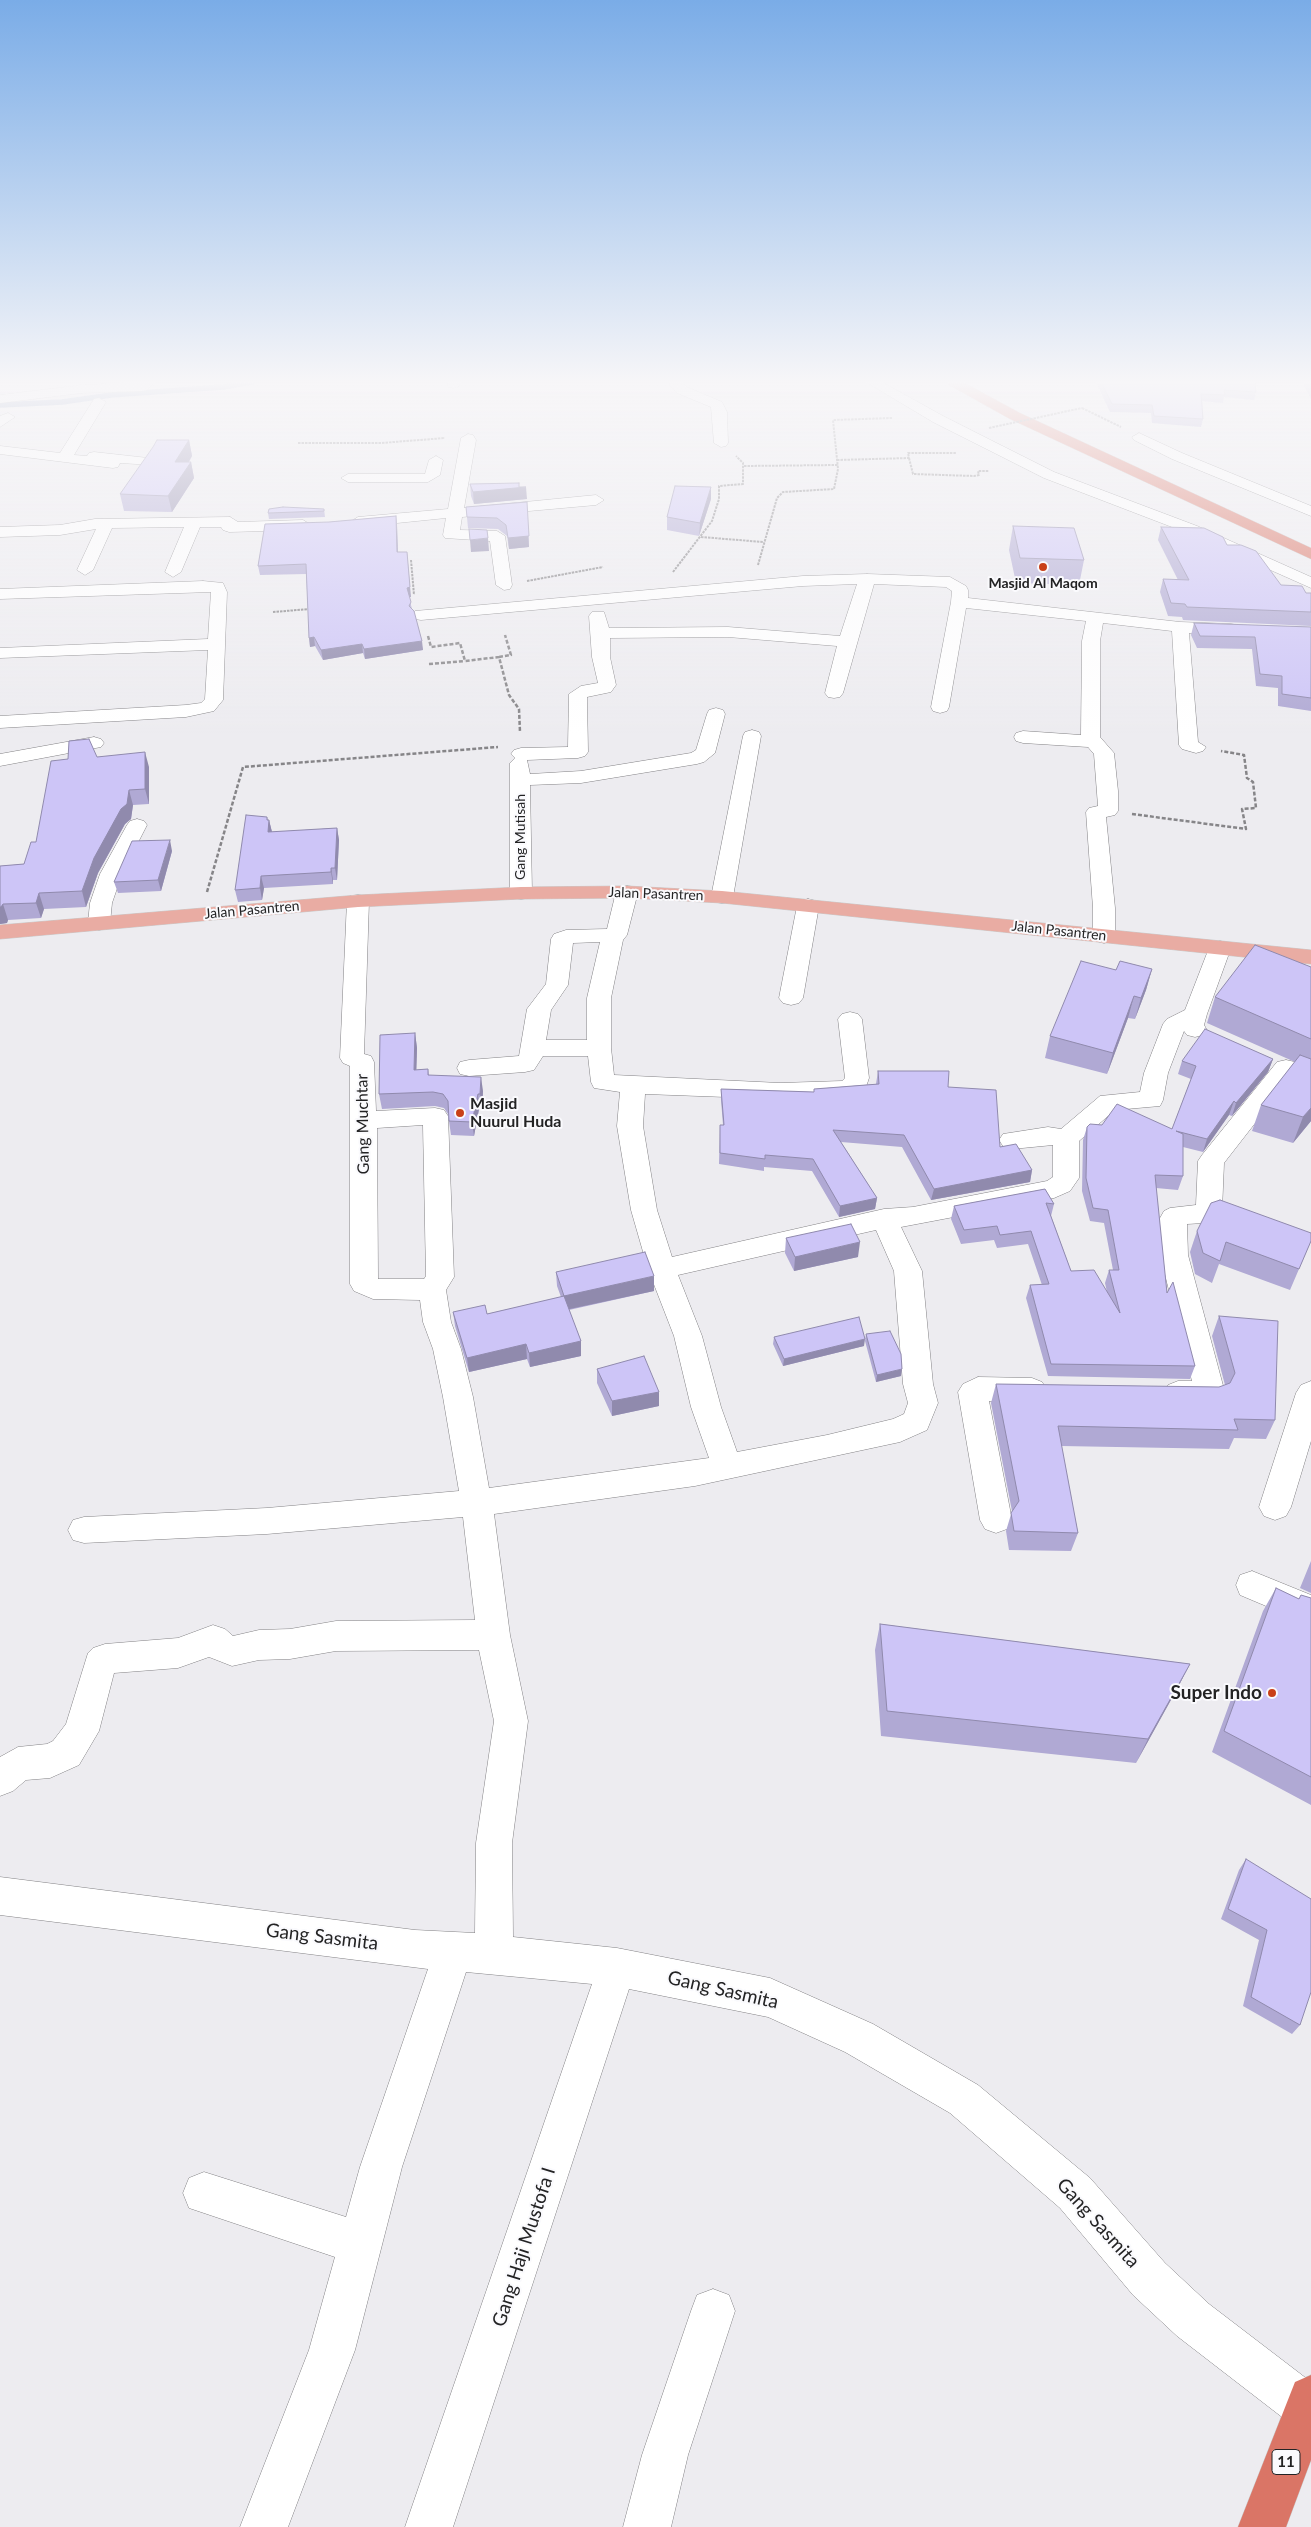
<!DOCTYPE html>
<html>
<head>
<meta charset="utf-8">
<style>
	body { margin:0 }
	canvas { display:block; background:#edecf0 }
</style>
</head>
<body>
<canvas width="1311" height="2527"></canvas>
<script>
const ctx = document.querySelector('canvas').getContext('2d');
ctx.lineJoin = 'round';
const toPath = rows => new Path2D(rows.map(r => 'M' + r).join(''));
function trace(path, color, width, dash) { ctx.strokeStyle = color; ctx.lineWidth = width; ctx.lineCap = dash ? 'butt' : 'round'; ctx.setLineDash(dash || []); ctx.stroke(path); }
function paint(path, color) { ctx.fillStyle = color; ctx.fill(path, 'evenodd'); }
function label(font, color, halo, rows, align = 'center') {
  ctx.font = font + ' Lato,sans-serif'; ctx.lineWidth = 4; ctx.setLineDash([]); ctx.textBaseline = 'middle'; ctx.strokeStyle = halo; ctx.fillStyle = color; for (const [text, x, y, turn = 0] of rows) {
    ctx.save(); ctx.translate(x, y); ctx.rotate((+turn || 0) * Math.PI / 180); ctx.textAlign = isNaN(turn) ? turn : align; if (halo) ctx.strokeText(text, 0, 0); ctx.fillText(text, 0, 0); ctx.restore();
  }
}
const stream = toPath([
	[0,405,62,402,111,395,223,387,252,382]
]);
const pathFar1 = toPath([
	[1082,408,1121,427],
	[298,443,381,443,445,438],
	[909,458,913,474,974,476,979,475,978,471,989,471],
	[837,460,909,458,908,453,956,453],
	[744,466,838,465],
	[701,537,763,542],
	[411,560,414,595],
	[758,565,777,498,783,492,834,489,838,469,833,420,892,418],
	[673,572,712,521,719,499,719,486,743,484,743,463,736,456],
	[527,581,603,567],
	[273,612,310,609]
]);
const path = toPath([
	[428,636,431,647,460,643,465,661,499,657,509,695,519,709,520,732],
	[499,657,511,655,505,635],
	[429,664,465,661],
	[1132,814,1246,829,1242,809,1256,808,1253,782,1247,778,1244,755,1221,751],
	[207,892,243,767,498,747]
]);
const minor = toPath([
	[140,382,155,382,147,390,142,391,82,393,0,403,0,395,82,385,140,382],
	[448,382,461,382,458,387,453,388,448,387,448,382],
	[670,382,682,382,687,387,722,402,727,412,728,443,726,446,721,447,714,443,711,407,677,393,670,386,670,382],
	[866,382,882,382,943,416,1054,472,1197,526,1311,577,1311,588,1185,532,1044,478,933,422,866,382],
	[99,398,106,402,74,455,87,456,89,453,94,452,148,458,155,462,153,465,120,463,118,467,113,468,0,454,0,446,60,453,94,399,99,398],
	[8,413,15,417,0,427,0,416,8,413],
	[1139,433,1182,453,1311,506,1311,516,1172,459,1134,440,1132,437,1139,433],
	[468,434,473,435,476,440,464,508,596,495,604,500,596,505,462,517,460,530,497,531,505,536,512,585,510,589,504,590,496,585,490,541,445,538,443,535,446,518,358,527,350,522,358,517,448,509,461,438,468,434],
	[436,456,443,460,440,475,428,482,348,482,341,478,348,474,425,474,429,460,436,456],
	[230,517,238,522,303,520,311,525,303,530,229,532,223,530,221,527,200,527,181,572,173,577,165,572,184,527,112,528,93,570,85,575,77,570,96,529,60,535,0,537,0,527,60,525,95,519,230,517],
	[867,574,950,577,966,586,968,590,968,598,1180,622,1231,624,1237,625,1240,629,1237,633,1231,634,1189,633,1198,742,1206,747,1203,751,1196,753,1182,749,1179,745,1172,631,1103,623,1100,641,1100,737,1114,753,1118,791,1118,811,1115,815,1106,817,1115,908,1115,936,1112,941,1104,943,1096,941,1093,936,1093,908,1086,812,1089,808,1098,806,1094,754,1088,747,1023,743,1016,741,1014,737,1016,733,1023,731,1081,735,1082,641,1086,621,966,608,949,707,947,711,940,713,933,711,931,707,951,602,952,591,946,587,874,584,843,693,840,697,834,698,828,697,825,693,837,646,728,637,610,638,610,657,616,685,611,692,587,697,588,752,585,756,578,758,527,760,530,774,581,771,691,753,696,750,707,714,709,710,716,708,723,710,725,714,715,753,704,762,697,764,581,783,530,785,532,893,529,898,521,899,513,898,510,893,510,763,515,758,511,754,514,750,521,748,568,747,569,694,581,686,598,683,592,657,589,616,592,612,604,612,609,628,728,627,840,636,857,584,803,586,421,620,415,619,412,615,415,611,803,576,867,574],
	[203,581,223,583,227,592,223,700,214,711,186,717,0,728,0,716,186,705,201,703,205,699,208,650,0,658,0,648,208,639,211,592,0,599,0,589,203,581],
	[752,730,759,732,761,736,733,897,730,902,722,903,714,902,711,897,743,736,745,732,752,730],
	[94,737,101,739,104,743,101,747,0,766,0,754,94,737],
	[137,819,144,821,147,825,122,874,112,903,110,923,107,928,99,930,91,928,88,923,90,903,100,874,127,825,130,821,137,819],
	[627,886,635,887,638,892,627,935,623,940,611,998,611,1048,614,1075,780,1083,842,1081,845,1078,838,1019,842,1014,850,1012,858,1014,862,1019,869,1078,865,1090,847,1097,780,1099,645,1094,643,1126,657,1210,672,1257,884,1209,913,1207,1047,1181,1053,1177,1053,1145,1012,1149,1003,1146,999,1140,1003,1134,1048,1127,1061,1129,1100,1096,1140,1092,1144,1073,1163,1024,1167,1019,1185,1010,1209,948,1212,943,1220,941,1228,943,1231,948,1207,1014,1204,1025,1207,1030,1203,1035,1195,1037,1187,1035,1184,1031,1168,1073,1163,1100,1160,1106,1115,1110,1079,1141,1079,1178,1070,1191,1054,1198,901,1227,922,1271,933,1384,938,1403,927,1430,900,1442,695,1486,494,1514,510,1635,528,1721,512,1843,513,1937,617,1948,770,1978,873,2024,978,2085,1090,2178,1165,2263,1209,2304,1311,2382,1311,2429,1307,2431,1291,2424,1177,2336,1133,2295,1060,2208,950,2113,845,2052,768,2017,629,1989,453,2527,405,2527,592,1984,466,1972,402,2167,355,2350,288,2527,240,2527,309,2350,335,2257,189,2208,183,2193,189,2178,204,2172,346,2217,360,2167,428,1969,0,1915,0,1877,415,1930,475,1933,476,1843,494,1721,479,1650,336,1651,290,1659,259,1660,232,1666,209,1657,178,1668,114,1673,99,1731,79,1765,50,1778,26,1780,13,1791,0,1796,0,1757,18,1747,47,1744,53,1741,66,1724,88,1653,93,1648,105,1644,178,1638,213,1625,225,1629,233,1636,259,1630,290,1629,336,1621,475,1620,463,1517,267,1534,84,1543,73,1540,68,1530,73,1520,84,1517,267,1508,459,1491,443,1397,433,1349,423,1322,420,1300,373,1299,354,1291,350,1284,350,1066,343,1063,340,1058,347,901,350,896,358,895,366,896,369,901,364,1054,371,1056,374,1062,376,1111,435,1108,444,1110,448,1116,454,1277,446,1290,451,1322,461,1349,473,1397,489,1488,709,1458,691,1407,674,1336,648,1269,631,1210,617,1126,620,1092,594,1088,591,1082,588,1056,543,1056,534,1070,525,1072,469,1076,460,1074,457,1068,460,1062,469,1060,519,1056,527,1009,546,984,551,939,554,934,566,930,607,929,616,892,619,887,627,886],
	[600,942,587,998,587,1040,546,1040,551,1010,568,985,573,943,600,942],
	[423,1125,426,1276,424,1279,378,1279,377,1128,423,1125],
	[876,1230,894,1271,903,1384,908,1403,904,1414,893,1419,827,1435,737,1452,721,1407,702,1336,678,1275,876,1230],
	[808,899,816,901,819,906,803,998,799,1003,791,1005,783,1003,779,998,797,906,800,901,808,899],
	[1286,1060,1295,1062,1298,1068,1224,1163,1222,1210,1218,1217,1204,1223,1187,1224,1188,1255,1225,1393,1220,1401,1210,1405,1178,1405,1168,1401,1163,1393,1168,1385,1178,1381,1192,1381,1160,1255,1160,1218,1164,1211,1170,1208,1196,1205,1198,1161,1202,1155,1277,1062,1286,1060],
	[978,1377,1032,1378,1042,1382,1047,1390,1042,1398,1032,1402,989,1401,1012,1520,1007,1529,996,1533,985,1529,980,1520,958,1392,963,1384,978,1377],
	[1311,1381,1311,1441,1291,1507,1286,1516,1275,1520,1264,1516,1259,1507,1296,1393,1301,1385,1311,1381],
	[1252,1571,1311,1595,1311,1625,1240,1595,1236,1585,1240,1575,1252,1571],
	[713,2289,729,2295,735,2311,688,2455,671,2527,623,2527,642,2455,691,2311,697,2295,713,2289]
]);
const major = toPath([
	[627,886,722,891,1311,950,1311,964,722,903,627,898,521,899,358,907,0,939,0,925,358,895,521,887,627,886]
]);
const highway = toPath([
	[948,382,963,382,1020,413,1311,548,1311,559,1010,419,949,385,948,382],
	[1311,2375,1311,2460,1286,2527,1238,2527,1295,2382,1311,2375]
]);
const pathBridge = toPath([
	[989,428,1082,408]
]);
const wall = toPath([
	[1096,382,1255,382,1256,392,1254,400,1224,397,1223,403,1202,401,1203,419,1201,427,1152,423,1151,413,1110,412],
	[1302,382,1311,382,1311,399],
	[189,440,192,456,189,462,191,462,194,478,172,512,124,511,120,494],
	[470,484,519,487,527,499,474,504,471,496],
	[711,499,699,536,667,530,667,517],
	[527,502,529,547,509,549,507,536,498,529,468,528,466,507],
	[324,509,325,517,269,519,268,513],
	[396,516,397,525,398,552,411,597,409,597,412,609,423,650,365,659,363,653,323,660,315,646,310,647,306,574,260,575,258,566,329,522],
	[1013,526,1084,560,1079,585,1016,583,1009,550],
	[1161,527,1227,545,1281,585,1306,593,1311,593,1311,626,1183,620,1182,617,1168,616,1160,592,1163,579,1178,580,1158,540],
	[1194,623,1311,627,1311,711,1278,706,1278,688,1256,686,1252,649,1197,648,1191,635],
	[97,757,149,767,149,804,133,805,131,819,125,824,98,873,86,907,44,909,41,918,8,920,7,923,0,924,0,866,24,864,36,842],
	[269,820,272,832,337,828,339,840,337,880,333,880,333,884,264,888,262,900,238,902,235,890],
	[172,851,161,891,118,893,114,882],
	[1311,967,1311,1121,1293,1143,1252,1131,1261,1105,1295,1062,1207,1023,1215,997],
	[1152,969,1146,990,1135,1019,1128,1018,1107,1074,1045,1058,1050,1036,1116,970],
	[415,1033,417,1048,416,1070,428,1069,429,1075,483,1091,482,1108,479,1109,474,1136,451,1135,448,1114,444,1108,435,1106,382,1109,379,1094],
	[1273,1059,1268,1072,1232,1116,1229,1115,1203,1152,1183,1147,1183,1176,1178,1190,1156,1188,1167,1293,1195,1366,1190,1379,1048,1376,1026,1298,1030,1285,1042,1285,1028,1244,997,1248,994,1240,961,1244,951,1219,954,1206,1045,1189,1054,1204,1051,1216,1071,1271,1107,1292,1105,1283,1109,1270,1113,1270,1104,1223,1090,1221,1082,1191,1083,1140,1087,1127,1172,1129,1191,1079,1178,1074,1182,1061],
	[878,1071,948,1087,1000,1147,1032,1170,1030,1182,931,1200,902,1147,841,1142,877,1198,875,1209,839,1217,812,1171,764,1167,764,1171,719,1164,720,1125,723,1125,721,1100,721,1089,814,1092,814,1089,876,1084],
	[1197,1231,1311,1241,1290,1290,1219,1264,1212,1283,1195,1274,1190,1252],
	[786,1238,858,1257,794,1271,785,1253],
	[556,1272,654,1291,569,1310,581,1341,581,1356,530,1367,527,1359,469,1372,455,1326,453,1312,487,1314,561,1297,557,1286],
	[1219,1316,1275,1420,1266,1439,1234,1438,1229,1449,1061,1446,1078,1533,1071,1551,1009,1550,1006,1531,1012,1511,991,1403,996,1384,1219,1387,1225,1385,1212,1336],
	[866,1334,901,1376,876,1382,865,1341],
	[774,1337,864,1346,783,1366,773,1344],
	[597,1369,659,1392,659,1406,612,1416,597,1383],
	[1311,1561,1311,1593,1300,1588],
	[1276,1588,1299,1599,1301,1595,1311,1598,1311,1805,1212,1752,1263,1611],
	[880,1624,1190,1664,1177,1689,1136,1763,881,1736,875,1650],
	[1246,1859,1300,2025,1292,2034,1243,2006,1259,1940,1221,1919,1239,1870]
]);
const shadedWall = toPath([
	[189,440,192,456,179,478,175,462],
	[191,462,194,478,172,512,168,496],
	[519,483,519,488,526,487,527,499,474,504,473,492],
	[711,487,711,499,699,536,700,523],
	[527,513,529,547,509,549,508,538],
	[396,516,397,525,398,561,397,552],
	[488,538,489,551,471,552,470,540],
	[407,552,411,597,408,597,407,588],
	[314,637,315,646,310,647,309,638],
	[422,641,423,650,365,659,364,649],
	[362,644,363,653,323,660,321,650],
	[145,752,149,767,149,804,145,789],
	[129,790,133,805,131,819,125,824,98,873,86,907,82,891,94,858],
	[267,817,269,825,269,820,272,832,268,832],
	[337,828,339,840,337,880,335,868],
	[170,840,172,851,161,891,158,880],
	[331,868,333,880,333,884,331,872],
	[261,876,264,888,262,900,260,888],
	[39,893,44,909,41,918,36,903],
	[3,904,8,920,7,923,0,924,0,907],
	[1152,969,1146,990,1135,1019,1141,998],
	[1134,996,1128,1018,1107,1074,1113,1053],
	[415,1033,417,1048,416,1085,414,1070],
	[1273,1059,1268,1072,1232,1116,1236,1103],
	[481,1077,483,1091,482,1108,480,1094],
	[478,1094,479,1109,474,1136,472,1122],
	[1234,1101,1229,1115,1203,1152,1207,1139],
	[1311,1108,1311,1121,1293,1143,1303,1117],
	[1032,1170,1030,1182,931,1200,934,1189],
	[877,1198,875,1209,839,1217,840,1206],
	[860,1242,858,1257,794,1271,795,1257],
	[654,1276,654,1291,565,1310,564,1296],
	[865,1339,864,1346,783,1366,784,1359],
	[581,1341,581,1356,530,1367,529,1353],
	[526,1344,527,1359,469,1372,467,1358],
	[902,1369,901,1376,876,1382,877,1375],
	[659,1392,659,1406,612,1416,612,1401],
	[1190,1664,1177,1689,1136,1763,1148,1739]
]);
const building = toPath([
	[1101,382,1255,382,1256,392,1224,390,1225,395,1201,394,1203,419,1154,416,1152,405,1112,404,1101,382],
	[157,440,189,440,175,462,191,462,168,496,120,494,153,447,157,440],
	[519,483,519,487,526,487,473,492,470,484,519,483],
	[675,486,711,487,700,523,667,517,675,486],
	[527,502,529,536,508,538,506,525,497,518,467,517,466,507,527,502],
	[283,507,324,509,324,511,268,513,269,509,283,507],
	[396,516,397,552,407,552,410,587,407,588,411,602,409,606,414,611,422,641,364,649,362,644,321,650,314,637,309,638,306,564,258,566,265,524,329,522,396,516],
	[1013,526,1074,528,1084,560,1020,558,1013,526],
	[1161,527,1204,528,1223,537,1227,545,1241,545,1256,551,1281,585,1302,586,1306,593,1311,593,1311,612,1187,607,1185,604,1171,603,1163,579,1189,580,1161,527],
	[469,529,487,530,488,538,470,540,469,529],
	[1194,623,1311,627,1311,698,1282,694,1282,676,1260,674,1255,637,1200,636,1194,623],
	[89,739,97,757,145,752,145,789,129,790,127,804,121,809,94,858,82,891,39,893,36,903,3,904,1,907,0,907,0,866,24,864,31,842,36,842,51,761,68,759,69,741,89,739],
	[246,815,267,817,267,820,269,820,268,832,337,828,335,868,331,868,331,872,261,876,260,888,235,890,246,815],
	[170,840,158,880,114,882,132,841,170,840],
	[1255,945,1311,967,1311,1039,1215,997,1255,945],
	[1081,961,1116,970,1120,961,1152,969,1141,998,1134,996,1113,1053,1050,1036,1081,961],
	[1205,1029,1273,1059,1236,1103,1234,1101,1207,1139,1176,1131,1183,1134,1183,1176,1155,1175,1167,1293,1173,1282,1195,1366,1051,1364,1030,1285,1049,1284,1031,1231,1000,1235,997,1226,964,1230,954,1206,1045,1189,1054,1204,1046,1203,1071,1271,1094,1270,1120,1313,1109,1270,1119,1270,1108,1210,1093,1208,1086,1178,1087,1127,1090,1124,1102,1125,1117,1104,1172,1129,1196,1066,1182,1061,1205,1029],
	[415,1033,414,1070,428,1069,428,1075,481,1077,480,1094,478,1094,472,1122,449,1121,448,1101,443,1094,433,1092,379,1094,380,1035,415,1033],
	[1300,1055,1311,1059,1311,1108,1303,1117,1261,1105,1300,1055],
	[878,1071,949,1071,948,1087,996,1090,1000,1147,1016,1144,1032,1170,934,1189,904,1135,833,1130,877,1198,840,1206,813,1159,765,1155,765,1159,720,1153,720,1125,724,1125,721,1089,814,1092,814,1089,879,1084,878,1071],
	[1220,1200,1311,1233,1311,1241,1299,1269,1226,1242,1220,1261,1203,1253,1197,1231,1211,1203,1220,1200],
	[851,1224,860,1242,795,1257,786,1238,851,1224],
	[645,1252,654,1276,564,1296,556,1272,645,1252],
	[564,1296,581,1341,529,1353,526,1344,467,1358,453,1312,485,1305,487,1314,564,1296],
	[1219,1316,1278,1321,1275,1420,1234,1419,1238,1430,1058,1426,1078,1533,1014,1531,1011,1513,1019,1501,996,1384,1219,1387,1230,1383,1235,1373,1219,1316],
	[859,1317,865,1339,784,1359,774,1337,859,1317],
	[890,1331,901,1354,902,1369,877,1375,866,1334,890,1331],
	[644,1356,659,1392,612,1401,597,1369,644,1356],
	[1276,1588,1299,1599,1301,1595,1311,1598,1311,1777,1224,1731,1276,1588],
	[880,1624,1190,1664,1148,1739,887,1711,880,1624],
	[1246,1859,1311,1899,1311,1992,1300,2025,1251,1997,1267,1930,1228,1909,1246,1859]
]);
const markers = [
	[1043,567,5,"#c94019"],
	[460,1113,5,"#c94019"],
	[1272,1693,5,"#c94019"]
];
const farPoinames = [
	["Masjid Al Maqom",1043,583]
];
const farStreetnames = [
	["Gang Mutisah",520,837,-90],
	["Jalan Pasantren",656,894,2],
	["Jalan Pasantren",252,910,-5],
	["Jalan Pasantren",1059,931,6]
];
const shields = [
	[1286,2462,28]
];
const shieldNames = [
	["11",1286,2462]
];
const poiNames = [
	["Masjid",470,1104],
	["Nuurul Huda",470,1122]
];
const streetNames = [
	["Gang Muchtar",363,1124,-91]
];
const nearPoinames = [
	["Super Indo",1262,1693]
];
const nearStreetnames = [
	["Gang Sasmita",322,1937,7],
	["Gang Sasmita",723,1990,13],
	["Gang Sasmita",1098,2223,48],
	["Gang Haji Mustofa I",524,2247,-72]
];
trace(stream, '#5d7aac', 5.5);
trace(minor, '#838285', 1);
trace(major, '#cacaca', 1);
trace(highway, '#cacaca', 1);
trace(pathFar1, '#868588', 2, [2.5, 1]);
trace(path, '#868588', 2.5, [4, 2]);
paint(minor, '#fff');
paint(major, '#e9aca3');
paint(highway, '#da7566');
trace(pathBridge, '#868588', 2, [2.5, 1]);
paint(wall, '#b0a9d4');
paint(shadedWall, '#908aad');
paint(building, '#cdc5f7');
trace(building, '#908aad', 1);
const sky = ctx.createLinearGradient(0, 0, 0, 735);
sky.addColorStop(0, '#7aace7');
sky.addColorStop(0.52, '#f7f6f8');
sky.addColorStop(1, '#f7f6f800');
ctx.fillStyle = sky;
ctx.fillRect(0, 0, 1311, 735);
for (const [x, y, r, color] of markers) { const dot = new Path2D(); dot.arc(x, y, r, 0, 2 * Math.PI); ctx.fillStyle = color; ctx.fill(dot); trace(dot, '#fafafd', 2); }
label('bold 14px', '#232324', '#fafafd', farPoinames);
label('14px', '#232324', '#fafafd', farStreetnames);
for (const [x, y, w] of shields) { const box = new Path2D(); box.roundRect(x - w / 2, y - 12.5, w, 25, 4); ctx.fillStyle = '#fafafd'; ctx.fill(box); trace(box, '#232324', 1); }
label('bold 15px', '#232324', null, shieldNames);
label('bold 16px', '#232324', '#fafafd', poiNames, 'left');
label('16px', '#232324', '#fafafd', streetNames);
label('bold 19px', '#232324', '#fafafd', nearPoinames, 'right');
label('19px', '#232324', '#fafafd', nearStreetnames);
</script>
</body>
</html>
